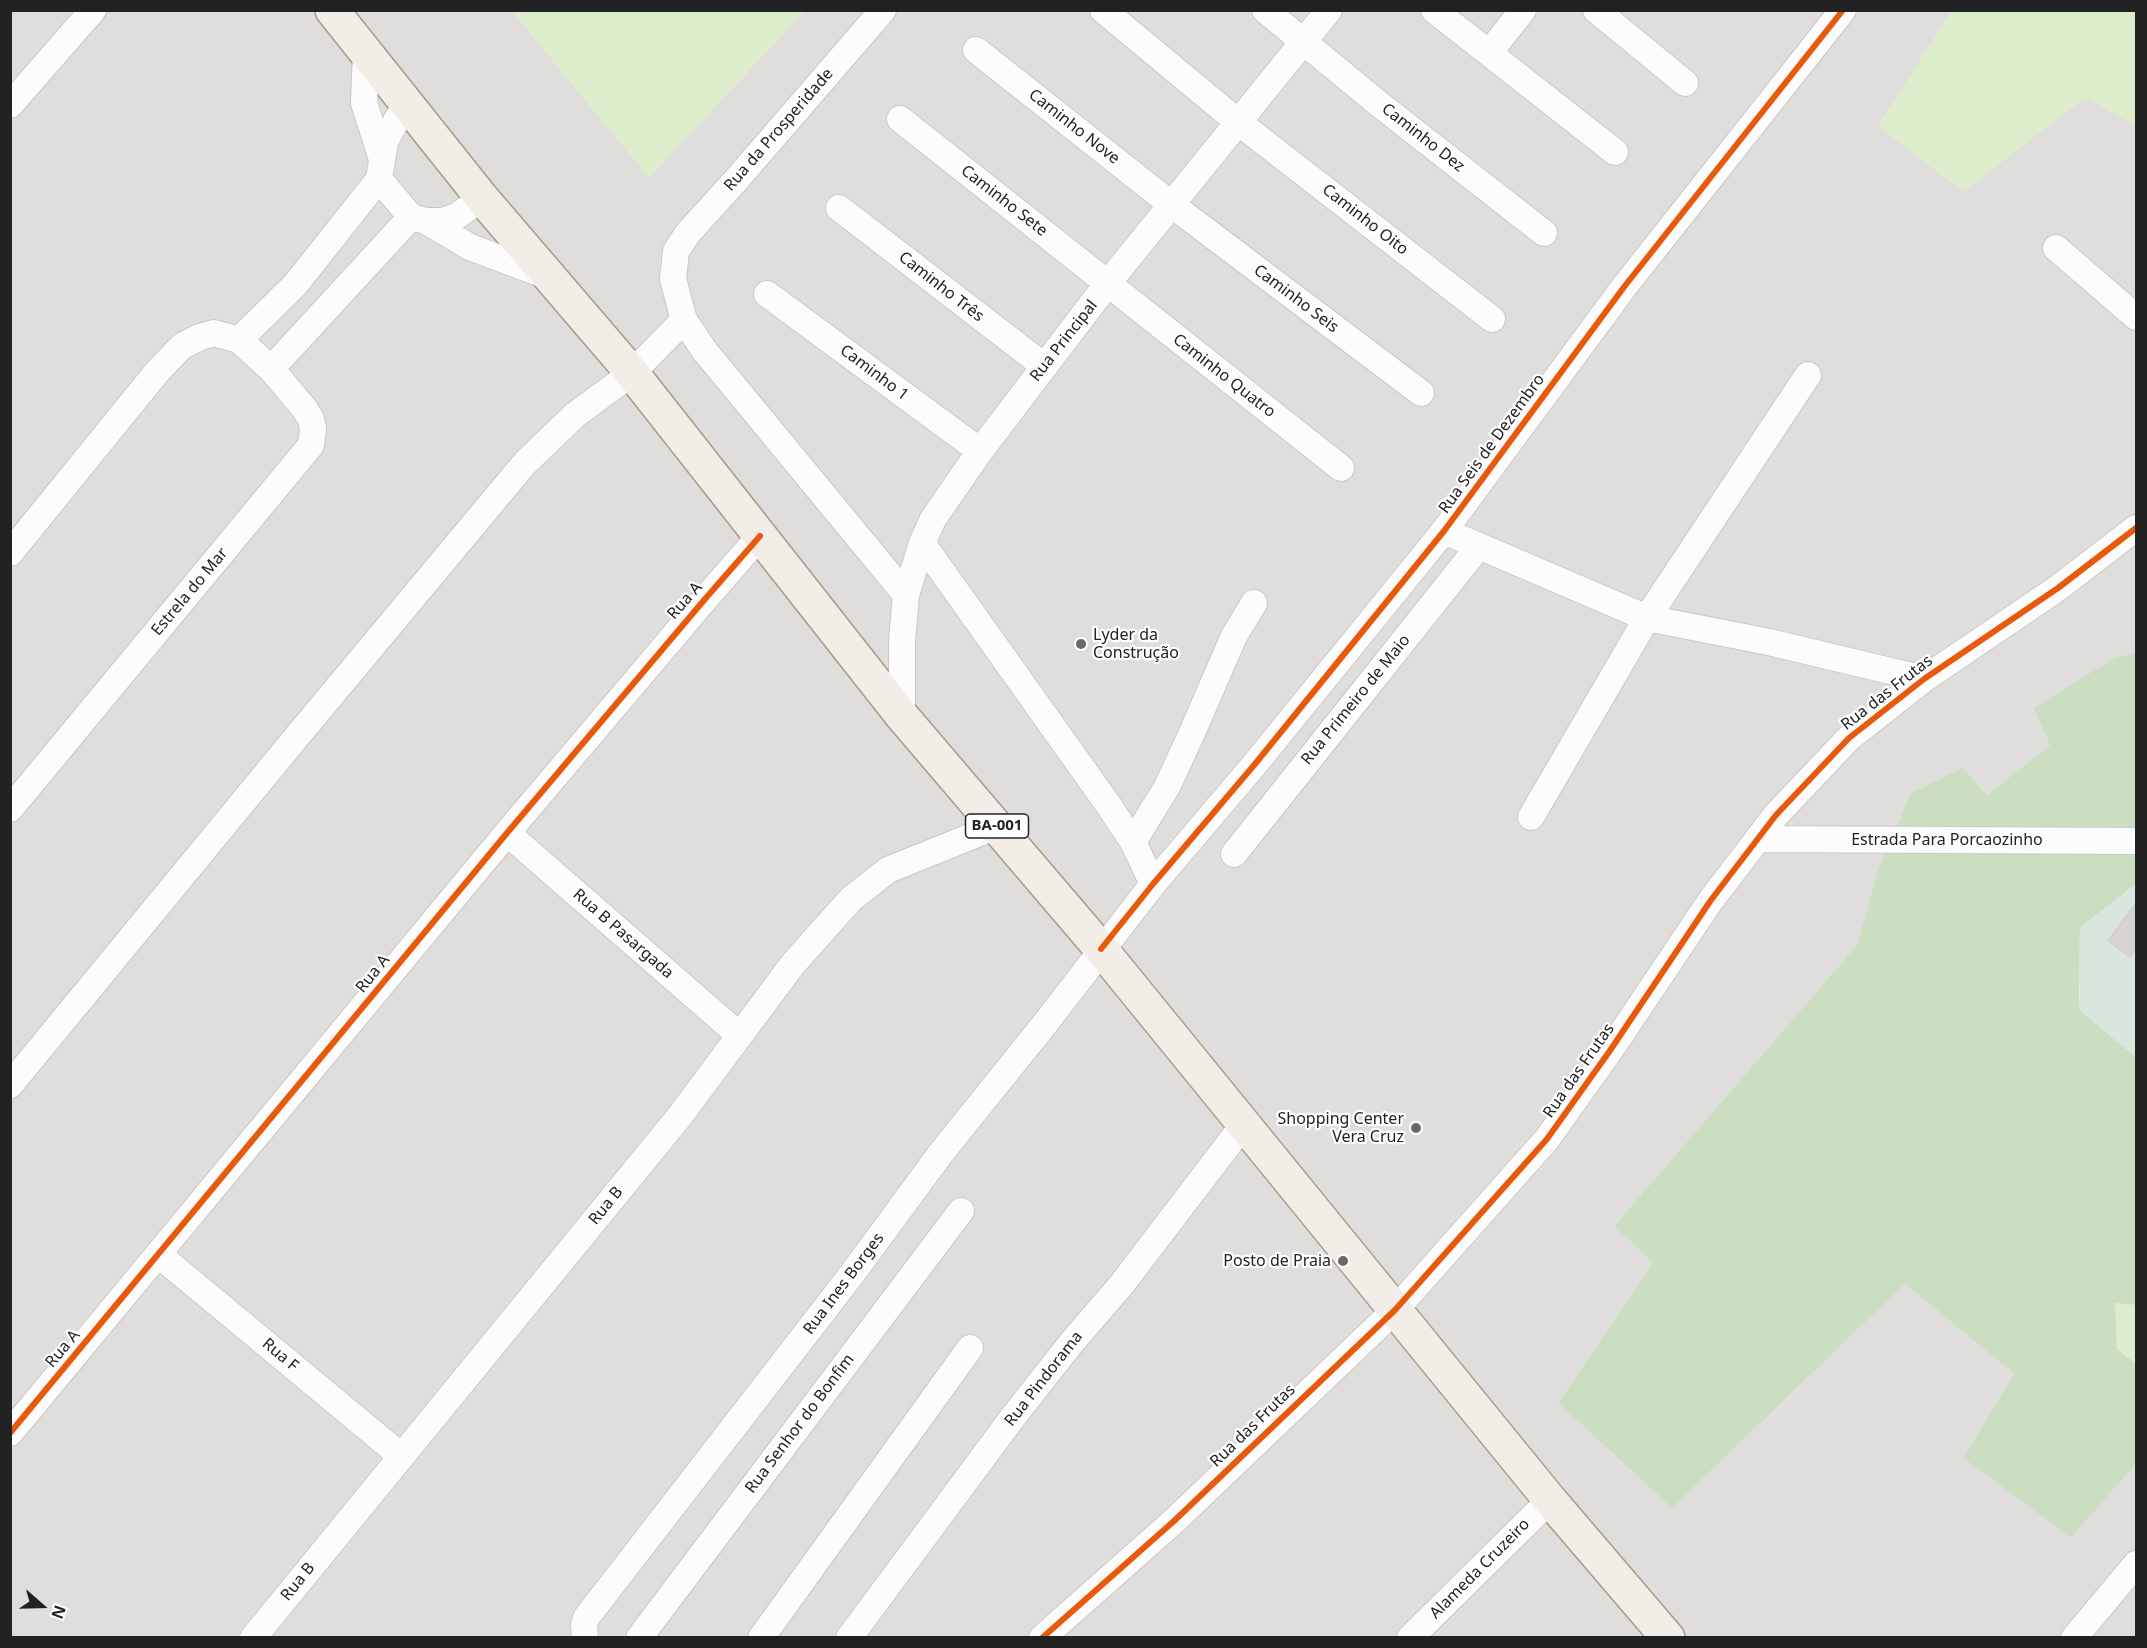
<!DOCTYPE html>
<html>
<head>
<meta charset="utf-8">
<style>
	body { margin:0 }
	#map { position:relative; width:2147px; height:1648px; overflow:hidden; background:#f0eeeb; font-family:"Noto Sans",sans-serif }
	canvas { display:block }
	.frame { position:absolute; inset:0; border:12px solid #222; pointer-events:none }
	.north { position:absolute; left:12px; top:1576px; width:60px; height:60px; -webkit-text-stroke:4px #fff; paint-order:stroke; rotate:110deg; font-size:16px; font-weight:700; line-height:24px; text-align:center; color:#222 }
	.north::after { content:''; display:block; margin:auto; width:21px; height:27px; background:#222; clip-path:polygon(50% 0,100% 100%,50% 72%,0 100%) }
</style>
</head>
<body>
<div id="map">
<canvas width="2147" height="1648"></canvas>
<div class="frame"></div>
<div class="north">N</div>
</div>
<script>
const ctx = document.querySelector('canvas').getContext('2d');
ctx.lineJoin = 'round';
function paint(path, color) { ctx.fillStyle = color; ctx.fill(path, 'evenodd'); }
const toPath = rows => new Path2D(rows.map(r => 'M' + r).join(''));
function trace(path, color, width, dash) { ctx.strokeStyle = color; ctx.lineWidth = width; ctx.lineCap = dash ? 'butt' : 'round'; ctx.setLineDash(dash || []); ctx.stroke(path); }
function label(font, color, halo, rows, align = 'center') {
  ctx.font = font + ' "Noto Sans",sans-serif'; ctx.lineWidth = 4.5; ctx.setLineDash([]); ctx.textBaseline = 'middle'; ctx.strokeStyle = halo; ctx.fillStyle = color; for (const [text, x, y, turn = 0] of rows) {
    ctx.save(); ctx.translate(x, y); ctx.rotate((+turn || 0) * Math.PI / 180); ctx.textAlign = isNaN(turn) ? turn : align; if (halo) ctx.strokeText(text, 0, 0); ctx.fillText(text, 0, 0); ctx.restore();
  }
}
const residential = toPath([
	[805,10,1952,11,1878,126,2085,97,2136,125,2136,652,2114,658,2033,708,2050,745,1987,795,1910,794,1877,873,1857,945,1614,1226,1653,1263,1558,1403,1672,1508,1905,1284,2014,1374,1963,1458,2071,1538,2136,1464,2136,1637,11,1638,11,11,512,11,649,177]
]);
const grass = toPath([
	[512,11,805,11,649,178],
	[1952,11,2136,11,2136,125,2085,98,1963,192,1878,126],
	[2115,1303,2136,1305,2136,1364,2117,1349]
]);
const forest = toPath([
	[2136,652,2136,884,2080,928,2079,1009,2136,1057,2136,1305,2115,1303,2117,1349,2136,1364,2136,1464,2071,1538,1963,1458,2014,1374,1905,1284,1672,1508,1558,1403,1653,1263,1614,1226,1857,945,1877,873,1910,794,1962,768,1987,795,2050,745,2033,708,2114,658]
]);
const wetland = toPath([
	[2136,884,2136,1057,2079,1010,2080,928]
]);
const building = toPath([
	[2136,903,2136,948,2130,957,2108,941,2136,903]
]);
const minor = toPath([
	[883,10,737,179,688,233,676,251,673,279,684,320,704,350,906,595],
	[1103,10,1238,122,1492,319],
	[1265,10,1379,104,1544,233],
	[1434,10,1615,152],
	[1596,10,1685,83],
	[976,50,1172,205,1421,393],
	[366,52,364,103,382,159],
	[1489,53,1523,10],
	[408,103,397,119,385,142,379,179,411,217,426,221,442,221,457,216,482,198],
	[10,105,93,10],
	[900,119,1341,468],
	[839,208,1044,366],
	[426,221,470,247,547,276],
	[2056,248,2136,317],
	[767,294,980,451],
	[239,340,295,285,379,179],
	[271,369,411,217],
	[1444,531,1647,618,1769,642,1924,679],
	[922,543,1107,803,1133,842,1153,884],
	[10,553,157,372,182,346,200,337,214,333,239,340,271,369,304,408,311,419,313,429,311,445,10,809],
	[902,716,902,641,906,595,922,543,933,519,980,451,1108,283,1329,10],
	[1531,817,1647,618,1808,375],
	[507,833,739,1035],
	[1758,839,2136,841],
	[1133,842,1167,787,1191,735,1234,636,1254,603],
	[1234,854,1479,546],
	[10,1085,299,734,525,463,575,415,632,373,684,320],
	[159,1255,400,1455],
	[10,1433,507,833,705,599,760,536],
	[253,1638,679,1117,793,964,851,899,888,870,997,826],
	[585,1638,584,1625,586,1618,852,1274,941,1153,1044,1025,1153,884,1255,764,1444,531,1624,287,1843,10],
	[639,1638,961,1211],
	[761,1638,970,1348],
	[849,1638,1013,1417,1072,1342,1122,1284,1244,1124],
	[1042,1638,1174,1521,1395,1310,1547,1139,1609,1052,1711,900,1776,815,1849,738,1924,679,2058,588,2136,528],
	[1410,1638,1550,1500],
	[2074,1638,2136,1564]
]);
const major = toPath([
	[332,10,482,198,632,373,902,716,1101,949,1550,1500,1668,1638]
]);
const cycleway = toPath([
	[1101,949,1153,884,1255,764,1444,531,1624,287,1843,10],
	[10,1433,507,833,705,599,760,536],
	[1042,1638,1174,1521,1395,1310,1547,1139,1609,1052,1711,900,1776,815,1849,738,1924,679,2058,588,2136,528]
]);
const markers = [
	[1081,644,6,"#6a6968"],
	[1416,1128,6,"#6a6968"],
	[1343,1261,6,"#6a6968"]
];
const shields = [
	[997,826,63]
];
const shieldNames = [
	["BA-001",997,826]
];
const streetNames = [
	["Caminho Nove",1074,127,38],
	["Rua da Prosperidade",779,130,-49],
	["Caminho Dez",1423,138,38],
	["Caminho Sete",1004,201,38],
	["Caminho Oito",1365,220,38],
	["Caminho Três",941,287,38],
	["Caminho Seis",1296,299,37],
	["Rua Principal",1064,341,-52],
	["Caminho 1",874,373,37],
	["Caminho Quatro",1224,376,38],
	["Rua Seis de Dezembro",1492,444,-54],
	["Estrela do Mar",190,592,-50],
	["Rua A",685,601,-49],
	["Rua das Frutas",1887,693,-38],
	["Rua Primeiro de Maio",1356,700,-51],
	["Estrada Para Porcaozinho",1947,840],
	["Rua B Pasargada",623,934,41],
	["Rua A",373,974,-51],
	["Rua das Frutas",1579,1071,-55],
	["Rua B",606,1206,-51],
	["Rua Ines Borges",844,1284,-53],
	["Rua A",63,1349,-50],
	["Rua F",280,1355,40],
	["Rua Pindorama",1044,1379,-52],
	["Rua Senhor do Bonfim",800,1424,-53],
	["Rua das Frutas",1253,1426,-44],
	["Alameda Cruzeiro",1480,1569,-45],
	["Rua B",298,1582,-51]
];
const poiNames = [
	["Lyder da",1093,635,"left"],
	["Construção",1093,653,"left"],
	["Shopping Center",1404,1119],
	["Vera Cruz",1404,1137],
	["Posto de Praia",1331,1261]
];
paint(residential, '#dfdedc');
paint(grass, '#ddeccb');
paint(forest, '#cbdec1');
paint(wetland, '#d9e6de');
paint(building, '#d7d4d2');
trace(building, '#d3d0cc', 1.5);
trace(minor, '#c9c8c7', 28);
trace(major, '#a79c86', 36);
trace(minor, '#fdfcfc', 26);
trace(major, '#f3ede7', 33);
trace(cycleway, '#e8590c', 6);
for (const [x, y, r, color] of markers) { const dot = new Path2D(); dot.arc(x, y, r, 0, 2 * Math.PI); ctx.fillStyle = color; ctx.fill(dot); trace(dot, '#fff', 2); }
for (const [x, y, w] of shields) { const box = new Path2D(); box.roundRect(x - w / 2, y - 12, w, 24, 4.5); ctx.fillStyle = '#fff'; ctx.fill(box); trace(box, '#222', 1.5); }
label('bold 15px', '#222', null, shieldNames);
label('16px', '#222', '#fff', streetNames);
label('16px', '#222', '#fff', poiNames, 'right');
</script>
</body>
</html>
